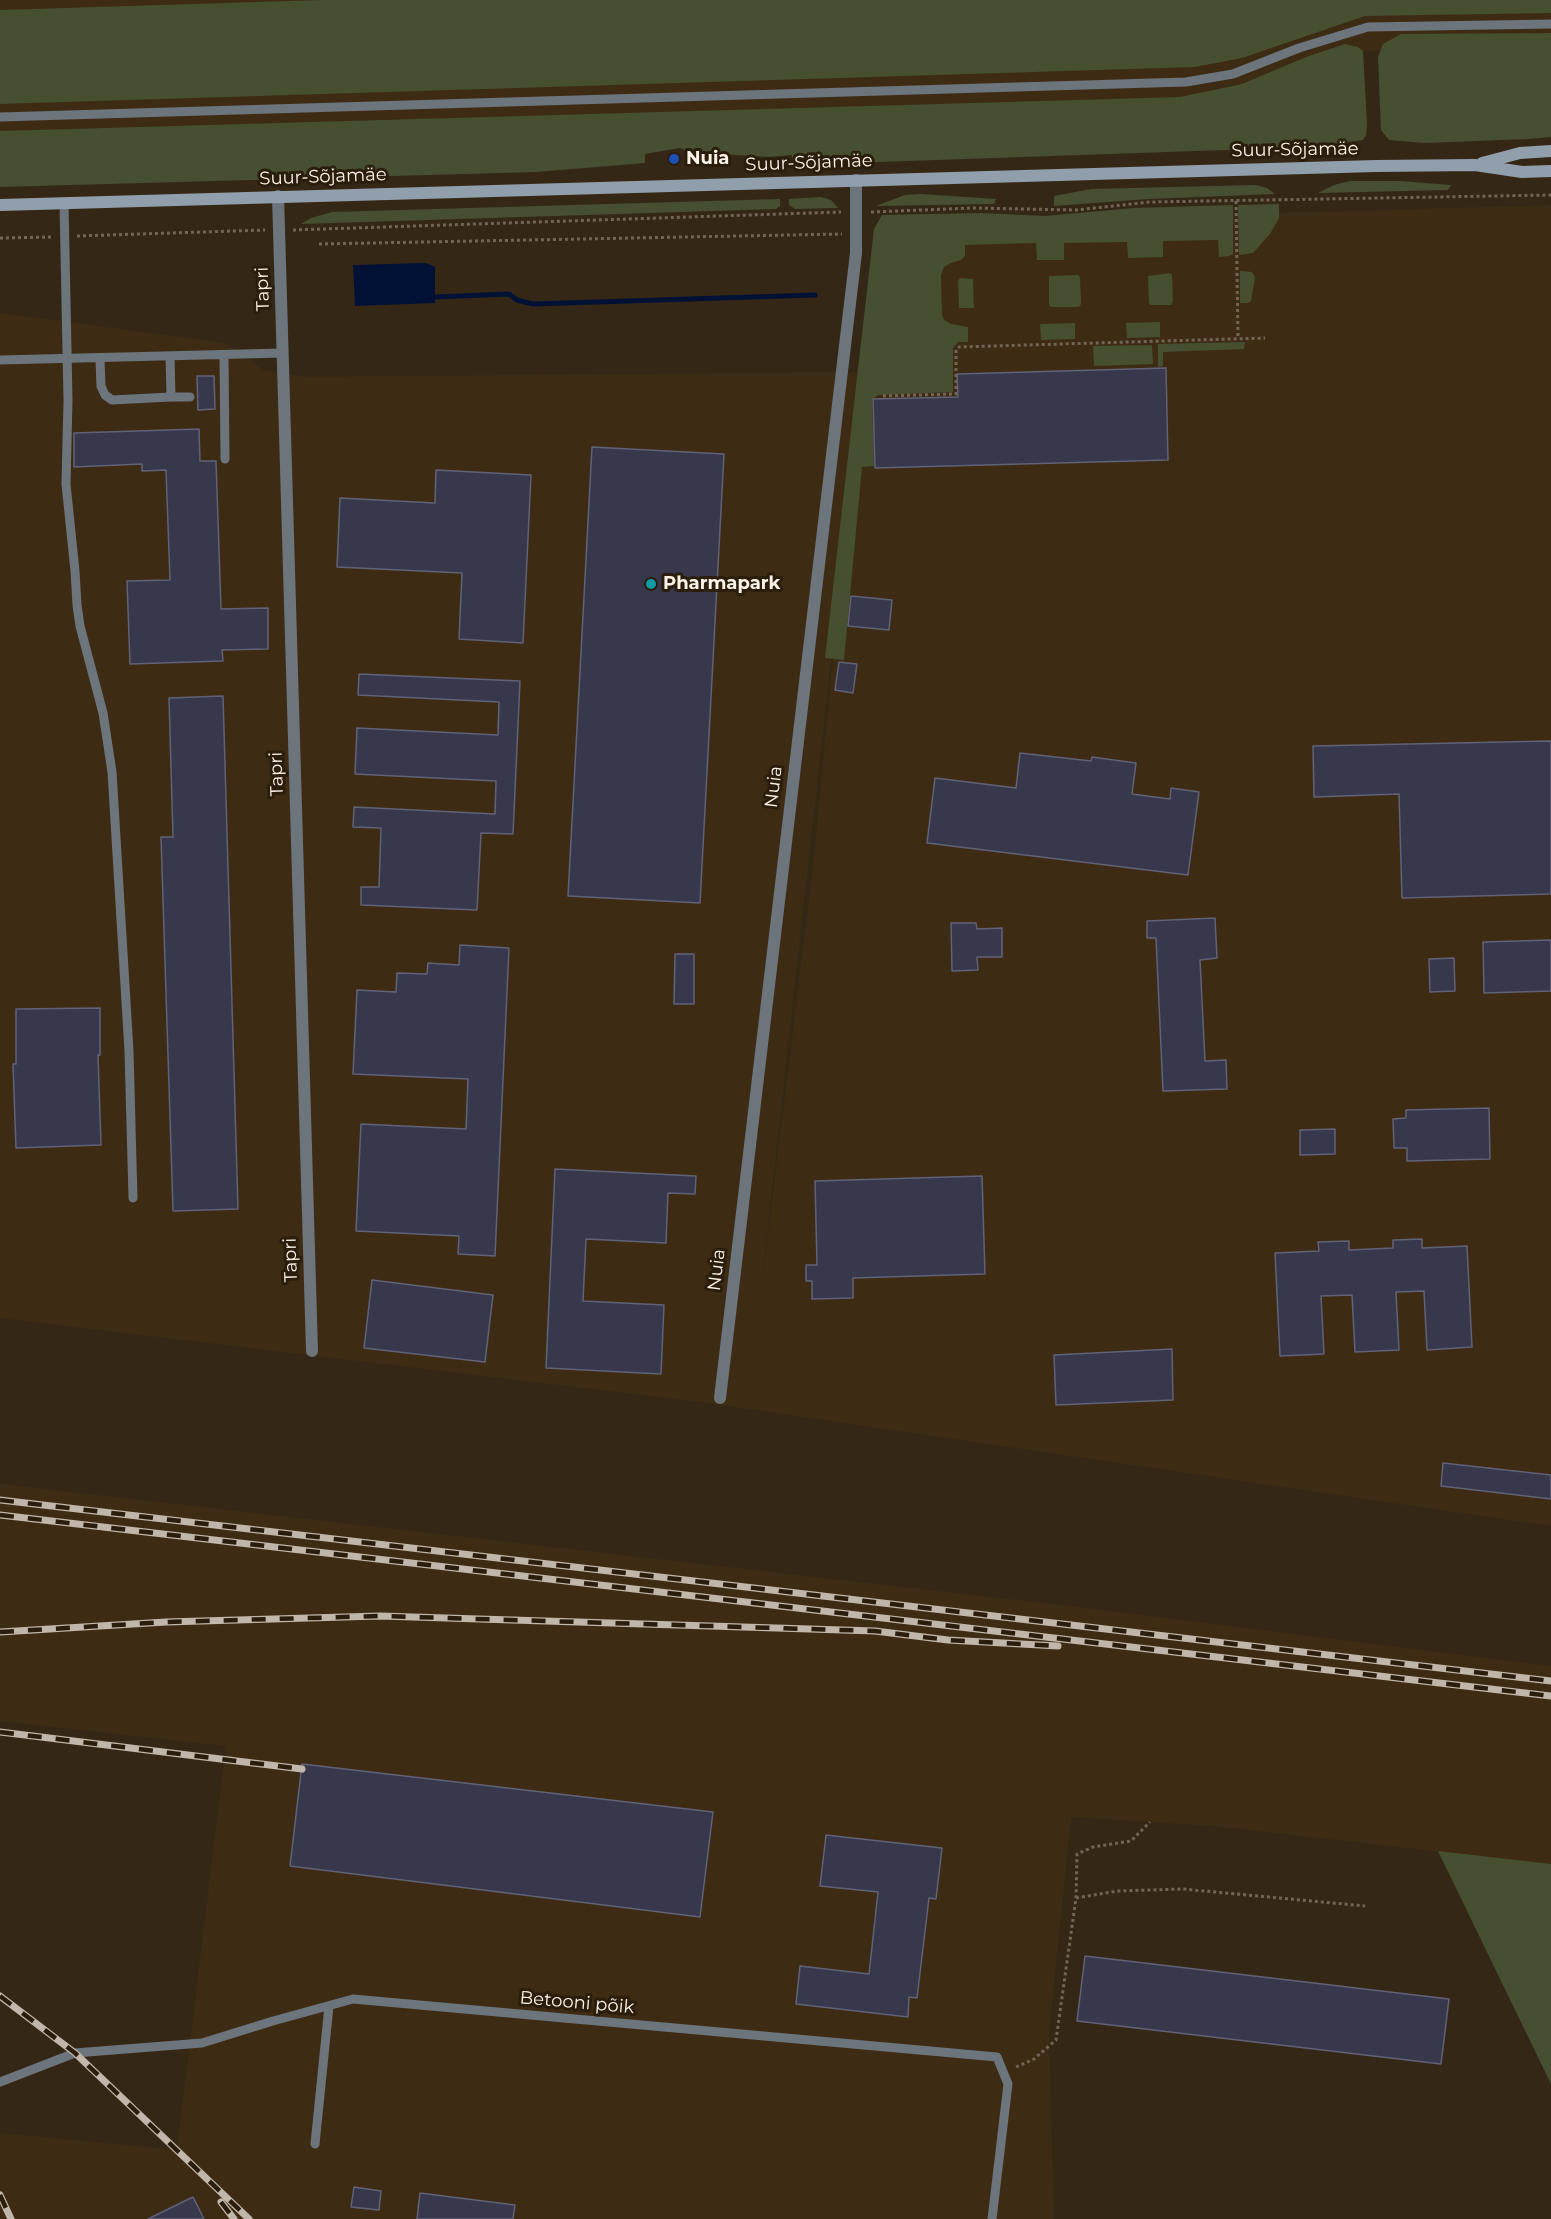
<!DOCTYPE html>
<html>
<head>
<meta charset="utf-8">
<style>
	body { margin:0 }
	canvas { display:block; background:#352716 }
</style>
</head>
<body>
<canvas width="1551" height="2219"></canvas>
<script>
const ctx = document.querySelector('canvas').getContext('2d');
ctx.lineJoin = 'round';
function paint(path, color) { ctx.fillStyle = color; ctx.fill(path, 'evenodd'); }
const toPath = rows => new Path2D(rows.map(r => 'M' + r).join(''));
function trace(path, color, width, dash) { ctx.strokeStyle = color; ctx.lineWidth = width; ctx.lineCap = dash ? 'butt' : 'round'; ctx.setLineDash(dash || []); ctx.stroke(path); }
function label(font, color, halo, rows, align = 'center') {
  ctx.font = font + ' Montserrat,sans-serif'; ctx.lineWidth = 6; ctx.setLineDash([]); ctx.textBaseline = 'middle'; ctx.strokeStyle = halo; ctx.fillStyle = color; for (const [text, x, y, turn = 0] of rows) {
    ctx.save(); ctx.translate(x, y); ctx.rotate((+turn || 0) * Math.PI / 180); ctx.textAlign = isNaN(turn) ? turn : align; if (halo) ctx.strokeText(text, 0, 0); ctx.fillText(text, 0, 0); ctx.restore();
  }
}
const built = toPath([
	[0,0,1551,0,1551,46,1329,52,1326,93,0,131],
	[1551,205,1551,1526,701,1402,0,1318,0,313,225,343,263,370,304,377,862,372,886,219,1324,212],
	[846,523,813,868,758,1316],
	[0,1484,1069,1606,1551,1666,1551,1864,1213,1826,1071,1817,1049,2031,1054,2219,0,2219,0,2133,177,2150,226,1746,0,1721]
]);
const green = toPath([
	[322,0,1551,0,1551,13,1365,16,1242,58,1195,67,0,104,0,10],
	[1551,33,1551,137,1528,139,1425,143,1389,140,1381,130,1378,57,1383,44,1401,34],
	[1345,44,1358,47,1363,51,1367,124,1366,135,1363,140,1311,147,792,165,792,155,769,157,689,152,680,148,645,154,645,163,536,172,0,187,0,131,1180,97,1242,84,1306,57],
	[1350,181,1400,181,1451,185,1448,190,1318,193,1334,185],
	[1256,185,1267,188,1275,194,1148,199,1054,206,1054,196,1091,189],
	[921,194,996,199,994,204,876,206,905,195],
	[821,197,831,200,838,208,795,209,789,205,789,199],
	[780,199,780,206,776,209,301,224,311,218,332,212],
	[1279,204,1279,218,1270,234,1253,253,1239,255,1238,205],
	[1233,205,1233,254,1229,256,1219,257,1218,240,1163,241,1163,257,1128,258,1127,242,1064,243,1064,260,1037,260,1036,243,965,245,965,256,961,260,951,263,944,267,941,275,942,314,944,320,951,324,968,327,968,342,958,342,953,348,953,392,878,395,872,400,874,466,862,467,844,660,825,658,874,229,882,215,981,213,1045,216,1134,208],
	[1240,271,1252,272,1255,277,1251,301,1248,303,1240,303],
	[1170,273,1172,275,1173,302,1171,305,1151,305,1149,303,1148,276],
	[1078,275,1080,277,1081,304,1079,307,1051,307,1049,305,1049,276],
	[960,278,973,279,974,308,959,308,958,281],
	[1160,322,1160,337,1127,338,1126,323],
	[1075,323,1075,339,1041,340,1040,324],
	[1245,342,1244,349,1163,352,1163,366,1158,367,1158,344],
	[1152,345,1153,364,1094,366,1093,346],
	[1438,1851,1551,1864,1551,2084]
]);
const water = toPath([
	[426,263,435,267,435,303,355,306,353,265]
]);
const stream = toPath([
	[435,297,509,294,517,300,533,304,815,295]
]);
const building = toPath([
	[1166,368,1168,460,875,468,873,399,958,397,957,374,1166,368],
	[197,376,214,376,215,409,198,410,197,376],
	[199,429,200,461,216,461,221,609,268,608,268,649,222,650,223,661,130,664,127,581,170,580,166,470,142,471,142,464,74,467,74,433,199,429],
	[592,447,724,454,700,903,568,896,592,447],
	[436,470,531,475,523,643,459,639,462,573,337,567,340,498,435,503,436,470],
	[851,596,892,600,889,630,848,626,851,596],
	[839,662,857,664,853,693,835,690,839,662],
	[359,674,520,681,513,834,481,833,477,910,361,905,361,887,379,887,381,828,353,827,354,807,495,814,496,781,355,774,357,728,498,735,499,702,358,695,359,674],
	[223,696,238,1209,173,1211,161,837,173,837,169,698,223,696],
	[1551,741,1551,894,1402,898,1399,794,1314,797,1313,746,1551,741],
	[1020,753,1091,761,1092,757,1136,763,1132,794,1170,799,1171,788,1199,792,1188,875,927,843,935,778,1016,788,1020,753],
	[1215,918,1217,958,1200,960,1205,1061,1226,1060,1227,1089,1163,1091,1156,938,1147,938,1147,921,1215,918],
	[951,923,976,923,977,929,1002,928,1002,957,977,957,978,970,952,971,951,923],
	[1551,940,1551,991,1484,993,1483,942,1551,940],
	[460,945,509,948,495,1256,458,1254,459,1236,356,1231,361,1124,466,1129,468,1079,353,1074,357,990,396,992,397,973,427,974,428,963,459,965,460,945],
	[675,954,694,954,694,1004,674,1004,675,954],
	[1454,958,1455,991,1430,992,1429,959,1454,958],
	[100,1008,100,1055,98,1055,101,1145,16,1148,13,1064,16,1064,16,1009,100,1008],
	[1489,1108,1490,1159,1407,1161,1407,1148,1394,1148,1393,1119,1406,1118,1406,1110,1489,1108],
	[1335,1129,1335,1154,1300,1155,1300,1130,1335,1129],
	[555,1169,696,1176,695,1194,668,1193,666,1243,586,1239,583,1301,664,1305,661,1374,546,1368,555,1169],
	[982,1176,985,1274,853,1278,853,1298,812,1299,812,1281,806,1281,806,1265,817,1265,815,1181,982,1176],
	[1422,1239,1422,1248,1467,1246,1472,1347,1427,1350,1424,1291,1396,1292,1399,1350,1355,1352,1352,1295,1321,1296,1324,1354,1280,1356,1275,1253,1319,1251,1318,1242,1349,1241,1349,1250,1393,1248,1393,1240,1422,1239],
	[372,1280,493,1295,485,1362,364,1348,372,1280],
	[1172,1349,1173,1400,1056,1405,1054,1355,1172,1349],
	[1443,1463,1551,1475,1551,1499,1441,1486,1443,1463],
	[302,1764,713,1812,700,1917,290,1866,302,1764],
	[826,1835,942,1848,936,1899,929,1898,917,1998,909,1997,908,2017,796,2004,800,1966,869,1974,878,1892,820,1886,826,1835],
	[1085,1956,1449,1999,1441,2064,1077,2021,1085,1956],
	[354,2187,381,2191,379,2210,351,2207,354,2187],
	[420,2193,515,2205,513,2219,417,2219,420,2193],
	[193,2197,204,2219,148,2219,193,2197]
]);
const path = toPath([
	[1236,201,1238,339],
	[871,212,973,208,1076,210,1150,202,1551,195],
	[293,230,841,212],
	[77,236,265,230],
	[0,238,52,237],
	[319,244,842,234],
	[883,396,956,394,956,350,959,347,1265,338],
	[1076,1898,1117,1891,1183,1889,1365,1906],
	[1016,2067,1034,2059,1056,2040,1076,1898,1077,1854,1093,1847,1131,1841,1150,1822]
]);
const lane = toPath([
	[0,117,1186,82,1233,74,1299,48,1368,27,1551,24],
	[64,203,68,400,66,484,75,571,77,605,80,626,103,713,112,772,129,1051,133,1198],
	[224,355,225,459],
	[100,359,101,386,105,395,112,400,171,397,170,356],
	[0,360,283,353],
	[171,397,190,397],
	[0,2082,75,2053,202,2043,273,2021,353,1999,997,2057,1008,2084,992,2219],
	[315,2144,329,2006]
]);
const street = toPath([
	[278,196,312,1351],
	[720,1398,856,253,856,180]
]);
const secondary = toPath([
	[1482,163,1520,153,1551,151],
	[0,205,1376,166,1475,165,1522,172,1551,171]
]);
const rail = toPath([
	[0,1500,1551,1681],
	[0,1515,1551,1696],
	[0,1632,166,1622,380,1616,875,1631,948,1640,1058,1646],
	[0,1732,302,1769],
	[0,1996,75,2053,249,2219],
	[0,2195,11,2219],
	[221,2202,234,2219]
]);
const markers = [
	[674,159,6,"#1a4fb4"],
	[651,584,6,"#0f9aa8"]
];
const streetNames = [
	["Suur-Sõjamäe",1295,150,-1],
	["Suur-Sõjamäe",809,163,-2],
	["Suur-Sõjamäe",323,177,-2],
	["Tapri",263,289,-92],
	["Tapri",277,774,-92],
	["Nuia",774,787,-83],
	["Tapri",291,1260,-92],
	["Nuia",717,1270,-83],
	["Betooni põik",577,2003,5]
];
const poiNames = [
	["Nuia",686,159],
	["Pharmapark",663,584]
];
paint(built, '#3d2b14');
paint(green, '#464f30');
paint(water, '#001135');
trace(stream, '#001135', 5);
paint(building, '#38384d');
trace(building, '#616278', 1.5);
trace(path, '#726556', 3, [3, 3]);
trace(lane, '#6c747c', 9);
trace(street, '#6c747c', 12);
trace(secondary, '#919eab', 12);
trace(rail, '#c0b6a9', 7);
trace(rail, '#2b1d0c', 4.5, [14]);
for (const [x, y, r, color] of markers) { const dot = new Path2D(); dot.arc(x, y, r, 0, 2 * Math.PI); ctx.fillStyle = color; ctx.fill(dot); trace(dot, '#2b1d0c', 2); }
label('18px', '#fcf3e8', '#2b1d0c', streetNames);
label('bold 18px', '#fcf3e8', '#2b1d0c', poiNames, 'left');
</script>
</body>
</html>
